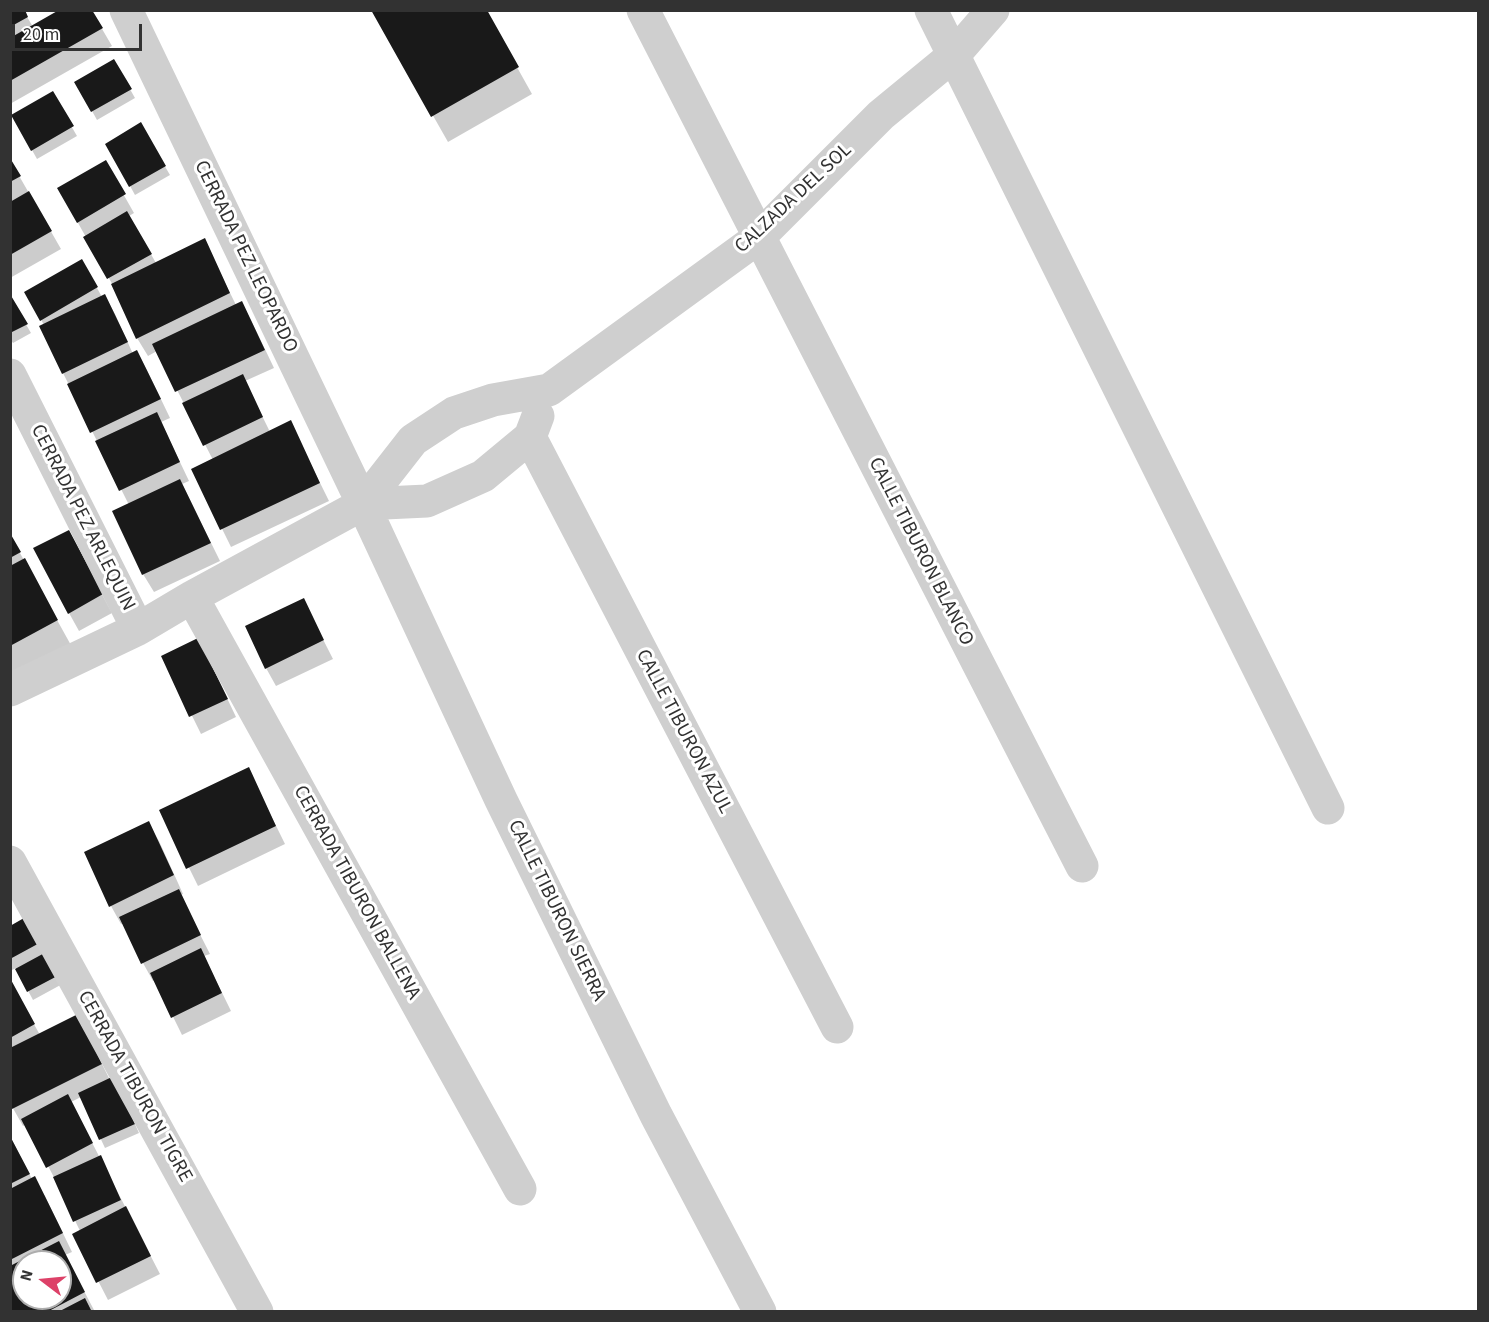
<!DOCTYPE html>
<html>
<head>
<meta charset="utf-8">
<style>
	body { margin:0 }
	#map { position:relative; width:1489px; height:1322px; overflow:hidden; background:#fff; font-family:"Source Sans 3",sans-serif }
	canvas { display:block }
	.frame { position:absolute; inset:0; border:12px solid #323232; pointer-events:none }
	.north { position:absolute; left:12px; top:1250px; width:60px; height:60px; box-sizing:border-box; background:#fff; border:2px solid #adadad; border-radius:50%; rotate:286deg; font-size:16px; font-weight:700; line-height:24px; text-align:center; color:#323232 }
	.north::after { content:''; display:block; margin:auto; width:21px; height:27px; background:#dd4168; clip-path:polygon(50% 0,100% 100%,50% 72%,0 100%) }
	.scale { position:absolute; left:12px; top:24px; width:130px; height:27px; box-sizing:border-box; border:3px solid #323232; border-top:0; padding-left:8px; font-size:18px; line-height:21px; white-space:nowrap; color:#323232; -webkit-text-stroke:4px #fff; paint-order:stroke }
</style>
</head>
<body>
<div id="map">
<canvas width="1489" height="1322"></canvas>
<div class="frame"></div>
<div class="north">N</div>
<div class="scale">20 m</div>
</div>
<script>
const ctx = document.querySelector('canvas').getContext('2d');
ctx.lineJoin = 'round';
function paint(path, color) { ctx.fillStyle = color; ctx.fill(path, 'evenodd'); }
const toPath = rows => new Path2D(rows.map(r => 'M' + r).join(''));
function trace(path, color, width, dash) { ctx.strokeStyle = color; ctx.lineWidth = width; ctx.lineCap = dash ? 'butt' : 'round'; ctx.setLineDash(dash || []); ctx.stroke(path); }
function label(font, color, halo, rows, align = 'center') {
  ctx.font = font + ' "Source Sans 3",sans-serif'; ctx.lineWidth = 6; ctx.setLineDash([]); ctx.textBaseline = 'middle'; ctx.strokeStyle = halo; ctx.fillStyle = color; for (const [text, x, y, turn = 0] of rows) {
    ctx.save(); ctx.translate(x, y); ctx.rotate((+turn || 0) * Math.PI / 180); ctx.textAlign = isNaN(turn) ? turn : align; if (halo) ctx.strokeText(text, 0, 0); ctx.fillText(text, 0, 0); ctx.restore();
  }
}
const shadow = toPath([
	[10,10,23,10,33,27,91,10,112,46,10,104],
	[373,10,485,10,532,94,448,142],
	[114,61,135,98,97,120,76,82],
	[52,93,77,136,37,159,13,116],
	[140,124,170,175,135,195,107,144],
	[10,160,61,249,10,278],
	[105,162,134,213,129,216,156,263,204,240,236,305,241,303,251,320,274,368,245,381,270,432,290,422,329,501,231,547,193,470,213,460,157,351,148,356,137,338,115,289,59,189],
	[82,261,102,297,105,296,115,314,133,354,137,352,147,370,170,418,161,422,189,481,182,484,220,561,154,592,143,574,129,505,63,373,44,325,26,293],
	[10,297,31,333,13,343,10,339],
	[69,532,112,613,79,631,69,613],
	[10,535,72,647,10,681],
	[303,600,333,659,276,686,266,668],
	[163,657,208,658,236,717,201,734],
	[248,769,285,844,198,886,161,811],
	[148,823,159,841,183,894,180,895,210,954,204,956,231,1011,182,1035,155,980,153,981,143,963,124,923,121,924,111,906,86,853],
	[31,916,66,982,33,1000,16,968,10,971,10,927],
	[10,981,40,1035,87,1034,110,1080,118,1087,139,1133,105,1148,81,1097,71,1102,160,1274,108,1300,74,1234,80,1231,58,1185,26,1124,23,1126,10,1103],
	[10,1136,32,1179,45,1196,72,1252,65,1255,94,1310,91,1311,10,1312],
	[24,1262,60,1262,60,1298,24,1298]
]);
const building = toPath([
	[10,10,25,10,28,17,10,27],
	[59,10,92,10,103,28,10,81,10,38],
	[371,10,487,10,519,67,431,117],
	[114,59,132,89,91,112,74,82],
	[53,91,74,126,31,151,11,115],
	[141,122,166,166,129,187,105,144],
	[10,158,21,176,10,182],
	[106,160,126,194,77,223,57,188],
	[29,191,52,231,10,255,10,202],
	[127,211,152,254,107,279,83,237],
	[205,238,230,293,136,339,111,284],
	[82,259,98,287,40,321,24,292],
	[10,294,28,324,10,333],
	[105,294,128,342,62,374,39,326],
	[242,301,265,350,175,392,152,344],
	[137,350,161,399,90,433,67,384],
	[243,374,263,417,203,446,182,403],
	[157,412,180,462,119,491,95,441],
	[291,420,320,483,220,530,191,469],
	[180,479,211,543,142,575,112,511],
	[69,530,103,594,68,614,33,548],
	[10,533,21,552,10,558],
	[25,558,58,620,10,646,10,566],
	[304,598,324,640,265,669,245,626],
	[198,638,228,699,189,717,161,656],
	[249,767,276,826,186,869,159,810],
	[149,821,174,875,109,907,84,852],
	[179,889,201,935,141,964,119,917],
	[31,914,45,940,10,959,10,926],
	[201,948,222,993,171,1018,150,973],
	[50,950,63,973,27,992,15,969],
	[10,978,35,1024,10,1038],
	[78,1014,102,1064,12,1109,10,1048],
	[114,1076,135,1124,99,1140,78,1093],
	[68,1094,93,1143,46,1168,21,1119],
	[10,1136,30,1174,10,1184],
	[101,1155,121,1200,73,1222,53,1177],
	[35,1176,63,1233,10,1260,10,1189],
	[126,1206,151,1256,96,1283,72,1234],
	[59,1241,85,1292,47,1312,10,1312,10,1266],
	[24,1262,60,1262,60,1298,24,1298],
	[85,1298,92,1312,58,1312]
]);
const minor = toPath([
	[126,10,363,504,501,800,656,1115,760,1312],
	[643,10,1082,866],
	[931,10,1328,808],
	[10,375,138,629],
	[530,437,837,1027],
	[363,504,427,501,483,476,530,437,538,416],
	[192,597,520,1189],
	[10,690,138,629,192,597,363,504,413,440,454,413,493,400,549,390,758,238,881,115,954,55,993,10],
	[10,862,257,1312]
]);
const streetNames = [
	["CALZADA DEL SOL",794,199,-43],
	["CERRADA PEZ LEOPARDO",245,257,64],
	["CERRADA PEZ ARLEQUIN",82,518,63],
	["CALLE TIBURON BLANCO",920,552,63],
	["CALLE TIBURON AZUL",683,732,62],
	["CERRADA TIBURON BALLENA",356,893,61],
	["CALLE TIBURON SIERRA",556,911,64],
	["CERRADA TIBURON TIGRE",134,1087,61]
];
paint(shadow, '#0003');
paint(building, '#191919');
trace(minor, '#cfcfcf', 33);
label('20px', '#323232', '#fff', streetNames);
</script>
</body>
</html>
